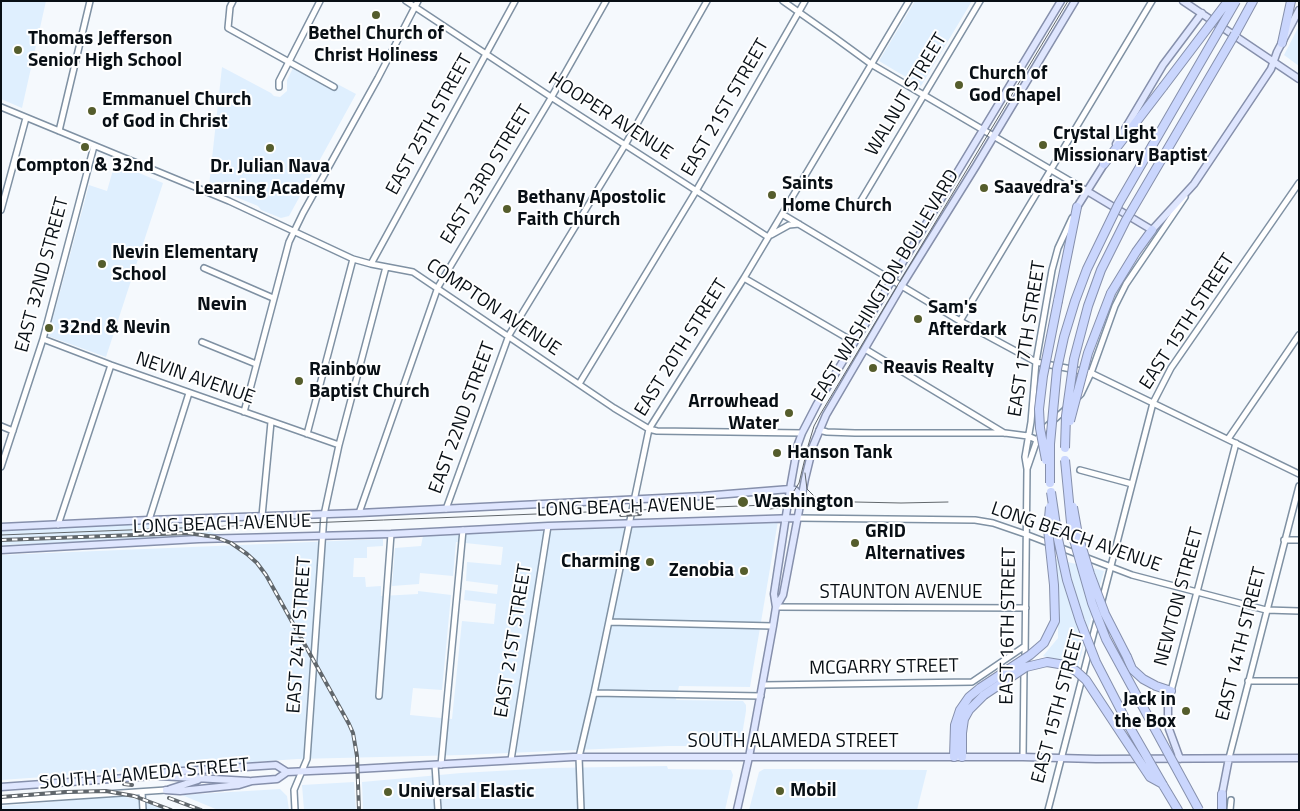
<!DOCTYPE html>
<html>
<head>
<meta charset="utf-8">
<style>
	body { margin:0 }
	#map { position:relative; width:1300px; height:811px; overflow:hidden; background:#f5f9fd; font-family:"Titillium Web",sans-serif }
	canvas { display:block }
	.frame { position:absolute; inset:0; border:2px solid #080f15; pointer-events:none }
</style>
</head>
<body>
<div id="map">
<canvas width="1300" height="811"></canvas>
<div class="frame"></div>
</div>
<script>
const ctx = document.querySelector('canvas').getContext('2d');
ctx.lineJoin = 'round';
function paint(path, color) { ctx.fillStyle = color; ctx.fill(path, 'evenodd'); }
const toPath = rows => new Path2D(rows.map(r => 'M' + r).join(''));
function trace(path, color, width, dash) { ctx.strokeStyle = color; ctx.lineWidth = width; ctx.lineCap = dash ? 'butt' : 'round'; ctx.setLineDash(dash || []); ctx.stroke(path); }
function label(font, color, halo, rows, align = 'center') {
  ctx.font = font + ' "Titillium Web",sans-serif'; ctx.lineWidth = 4; ctx.setLineDash([]); ctx.textBaseline = 'middle'; ctx.strokeStyle = halo; ctx.fillStyle = color; for (const [text, x, y, turn = 0] of rows) {
    ctx.save(); ctx.translate(x, y); ctx.rotate((+turn || 0) * Math.PI / 180); ctx.textAlign = isNaN(turn) ? turn : align; if (halo) ctx.strokeText(text, 0, 0); ctx.fillText(text, 0, 0); ctx.restore();
  }
}
const built = toPath([
	[1,1,46,1,22,108,1,99],
	[915,1,972,1,921,86,879,61],
	[1299,26,1299,66,1284,55],
	[296,62,356,94,289,216,281,218,261,210,258,206,209,186,222,67,271,93,274,96,280,97,287,91,287,80],
	[115,163,163,183,106,357,48,336,89,185,107,191],
	[778,521,750,687,679,686,676,700,743,701,746,705,746,711,741,741,737,746,668,746,463,755,297,759,1,780,1,555,383,539,383,546,367,547,367,558,354,558,353,577,365,577,366,587,381,586,381,596,418,594,418,591,451,595,442,690,413,688,410,715,452,719,462,621,494,624,496,604,464,600,465,590,497,594,498,585,466,581,467,562,501,565,503,547,456,542,453,576,420,573,419,584,392,586,395,548,421,546,423,536],
	[157,523,182,525,225,536,1,545,1,530],
	[1056,559,1104,571,1078,666,1043,656,1058,638,1058,607],
	[667,766,668,769,731,770,733,775,725,810,363,810,362,782,461,773,551,768],
	[764,769,798,769,927,770,917,810,749,810,759,772],
	[354,782,356,810,304,810,302,785],
	[280,789,287,796,289,810,218,810,182,795],
	[122,796,152,803,168,810,1,810,1,806]
]);
const minor = toPath([
	[233,1,230,7,228,28,334,87],
	[406,1,557,101,768,237],
	[783,1,834,37,871,64,1087,191],
	[279,87,279,81,320,1],
	[1,107,229,201,353,259,371,264,413,272,614,408,649,429,657,431,802,433],
	[59,131,90,1],
	[859,204,980,1],
	[1,210,26,118],
	[782,214,960,321,1036,362,1091,373,1299,474],
	[771,235,789,225,799,224],
	[371,264,515,1],
	[204,268,273,298],
	[744,278,854,342],
	[960,321,1152,1],
	[43,339,111,365,339,445],
	[202,342,256,364],
	[865,349,1004,433],
	[579,384,696,191,805,1],
	[1078,397,1081,394,1091,373,1115,306,1126,284,1185,197],
	[244,412,289,242,303,213,378,78,418,1],
	[1,426,13,431],
	[819,430,827,432,855,433,1005,433,1028,436,1037,440],
	[307,434,353,259],
	[1228,439,1299,335],
	[1,467,43,339,94,146],
	[1027,469,1025,457,1031,422,1036,362,1052,270,1058,248,1072,218],
	[1080,470,1132,484],
	[446,509,509,335,625,145,707,1],
	[359,513,438,287,551,98,606,1],
	[262,516,271,422],
	[797,518,975,520,993,523,1025,534,1132,575,1266,610,1299,611],
	[149,520,189,393],
	[58,525,111,365],
	[1284,540,1299,540],
	[776,607,1026,608],
	[609,622,773,626],
	[1025,659,1027,469,1037,440,1045,428,1068,407],
	[1248,681,1299,681],
	[763,685,972,682,1025,646],
	[1171,691,1236,443],
	[594,693,761,696],
	[379,696,391,534],
	[1023,757,1024,668],
	[1229,758,1299,486],
	[511,760,548,526],
	[435,765,438,810],
	[441,765,463,530],
	[142,792,143,810],
	[1,801,166,790],
	[295,810,294,790,307,759,324,515,339,445,386,267],
	[581,810,579,757,594,693,649,429,744,278,909,1],
	[1048,810,1153,403,1171,368,1299,183],
	[1230,810,1231,800]
]);
const major = toPath([
	[1183,1,1299,79],
	[1116,144,1163,65,1202,13],
	[1087,191,1152,230,1194,184,1255,93,1271,69,1277,52,1299,10],
	[1077,207,1106,161],
	[1,527,149,520,359,513,703,496,790,489,795,490,798,493,800,506],
	[1,550,199,539,391,534,548,526,797,518],
	[776,607,783,595,805,479,813,446,826,415,902,285,976,166,1075,1],
	[1171,691,1168,707,1168,718,1169,729,1180,759],
	[159,776,249,781],
	[1,787,153,776,167,772,276,765,287,772,356,769,573,757,1023,757,1096,759,1299,758],
	[170,789,198,780],
	[166,790,180,791,239,785,252,781,277,779,287,772],
	[1222,794,1229,758],
	[737,810,749,757,773,626,776,607,774,594,791,483,798,444,802,433,817,404,1061,1]
]);
const highway = toPath([
	[1235,34,1253,1],
	[1282,43,1291,1],
	[1104,164,1163,87],
	[1111,293,1136,252,1152,230],
	[1058,301,1077,207],
	[1127,657,1132,669,1143,679,1156,686,1171,691],
	[954,757,955,725,960,710,969,697,980,688],
	[962,757,962,733,964,719,969,710,984,695],
	[1163,785,1178,810],
	[1222,794,1222,810]
]);
const tram = toPath([
	[805,473,807,489,815,497,822,500],
	[770,509,787,507,810,501,901,503,948,502],
	[1,535,766,505,782,501,792,494,799,483,808,446,814,426,821,413,1068,1]
]);
const rail = toPath([
	[621,515,640,514],
	[1,540,188,533,215,537,231,543,247,554,257,563,266,575,349,724,353,733,357,756,359,810],
	[124,784,132,785],
	[1,797,65,792,106,791,134,796,171,810],
	[169,798,201,810]
]);
const highwayBridge = toPath([
	[1163,87,1228,1],
	[1070,421,1088,353,1111,293],
	[1065,448,1066,416,1074,359,1088,306,1101,270,1126,220,1235,34],
	[1046,460,1040,428,1039,409,1043,376,1058,301],
	[1065,460,1072,533,1092,603,1106,639,1199,810],
	[1050,483,1050,444,1057,369,1064,337,1075,301,1087,269,1119,203,1236,1],
	[1051,492,1058,539,1067,580,1080,621,1096,662,1129,726,1163,785],
	[1073,507,1078,535,1090,574,1105,614,1127,657],
	[980,688,1030,655,1044,643,1055,621,1054,585,1048,529,1050,507],
	[984,695,1026,667,1047,662,1065,665,1076,671,1086,680,1150,777,1161,783]
]);
const markers = [
	[376,15,5,"#555d2c"],
	[18,50,5,"#555d2c"],
	[959,85,5,"#555d2c"],
	[92,111,5,"#555d2c"],
	[1043,145,5,"#555d2c"],
	[85,147,5,"#555d2c"],
	[270,148,5,"#555d2c"],
	[984,188,5,"#555d2c"],
	[772,195,5,"#555d2c"],
	[507,209,5,"#555d2c"],
	[102,264,5,"#555d2c"],
	[918,319,5,"#555d2c"],
	[49,328,5,"#555d2c"],
	[873,368,5,"#555d2c"],
	[299,381,5,"#555d2c"],
	[789,413,5,"#555d2c"],
	[777,453,5,"#555d2c"],
	[743,502,6,"#555d2c"],
	[855,543,5,"#555d2c"],
	[650,562,5,"#555d2c"],
	[744,571,5,"#555d2c"],
	[1186,711,5,"#555d2c"],
	[780,791,5,"#555d2c"],
	[388,792,5,"#555d2c"]
];
const poiNames = [
	["Bethel Church of",376,34,"center"],
	["Christ Holiness",376,56,"center"],
	["Thomas Jefferson",28,39],
	["Senior High School",28,61],
	["Church of",969,74],
	["God Chapel",969,96],
	["Emmanuel Church",102,100],
	["of God in Christ",102,122],
	["Crystal Light",1053,134],
	["Missionary Baptist",1053,156],
	["Compton & 32nd",85,166,"center"],
	["Dr. Julian Nava",270,167,"center"],
	["Learning Academy",270,189,"center"],
	["Saints",782,184],
	["Home Church",782,206],
	["Saavedra's",994,188],
	["Bethany Apostolic",517,198],
	["Faith Church",517,220],
	["Nevin Elementary",112,253],
	["School",112,275],
	["Sam's",928,308],
	["Afterdark",928,330],
	["32nd & Nevin",59,328],
	["Reavis Realty",883,368],
	["Rainbow",309,370],
	["Baptist Church",309,392],
	["Arrowhead",779,402,"right"],
	["Water",779,424,"right"],
	["Hanson Tank",787,453],
	["Washington",754,502],
	["GRID",865,532],
	["Alternatives",865,554],
	["Charming",640,562,"right"],
	["Zenobia",734,571,"right"],
	["Jack in",1176,700,"right"],
	["the Box",1176,722,"right"],
	["Mobil",790,791],
	["Universal Elastic",398,792]
];
const streetNames = [
	["WALNUT STREET",907,95,-59],
	["EAST 21ST STREET",726,108,-60],
	["HOOPER AVENUE",610,117,33],
	["EAST 25TH STREET",430,125,-61],
	["EAST 23RD STREET",487,175,-59],
	["EAST 32ND STREET",43,275,-75],
	["EAST WASHINGTON BOULEVARD",886,286,-59],
	["COMPTON AVENUE",493,308,34],
	["EAST 15TH STREET",1188,322,-57],
	["EAST 17TH STREET",1028,339,-81],
	["EAST 20TH STREET",682,348,-58],
	["NEVIN AVENUE",195,379,19],
	["EAST 22ND STREET",463,418,-70],
	["LONG BEACH AVENUE",626,508,-2],
	["LONG BEACH AVENUE",222,525,-2],
	["LONG BEACH AVENUE",1076,538,19],
	["STAUNTON AVENUE",901,593],
	["NEWTON STREET",1180,597,-75],
	["EAST 16TH STREET",1009,626,-89],
	["EAST 24TH STREET",300,635,-86],
	["EAST 21ST STREET",514,641,-81],
	["EAST 14TH STREET",1242,644,-76],
	["MCGARRY STREET",884,668,-1],
	["EAST 15TH STREET",1059,707,-75],
	["SOUTH ALAMEDA STREET",793,742],
	["SOUTH ALAMEDA STREET",144,775,-5]
];
const neighbourhoodNames = [
	["Nevin",222,305]
];
paint(built, '#dfeffe');
trace(minor, '#7f91a3', 8);
trace(major, '#8690ac', 9);
trace(highway, '#8690ac', 10);
trace(minor, '#fff', 5);
trace(major, '#dfe6fe', 6);
trace(highway, '#cad6fd', 8);
trace(tram, '#61676c', 1);
trace(rail, '#61676c', 4);
trace(rail, '#fff', 2, [5.5]);
trace(highwayBridge, '#8690ac', 10, []);
trace(highwayBridge, '#cad6fd', 8);
for (const [x, y, r, color] of markers) { const dot = new Path2D(); dot.arc(x, y, r, 0, 2 * Math.PI); ctx.fillStyle = color; ctx.fill(dot); trace(dot, '#fff', 2); }
label('bold 19px', '#080f15', '#fff', poiNames, 'left');
label('19px', '#080f15', '#fff', streetNames);
label('bold 20px', '#080f15', '#fff', neighbourhoodNames);
</script>
</body>
</html>
